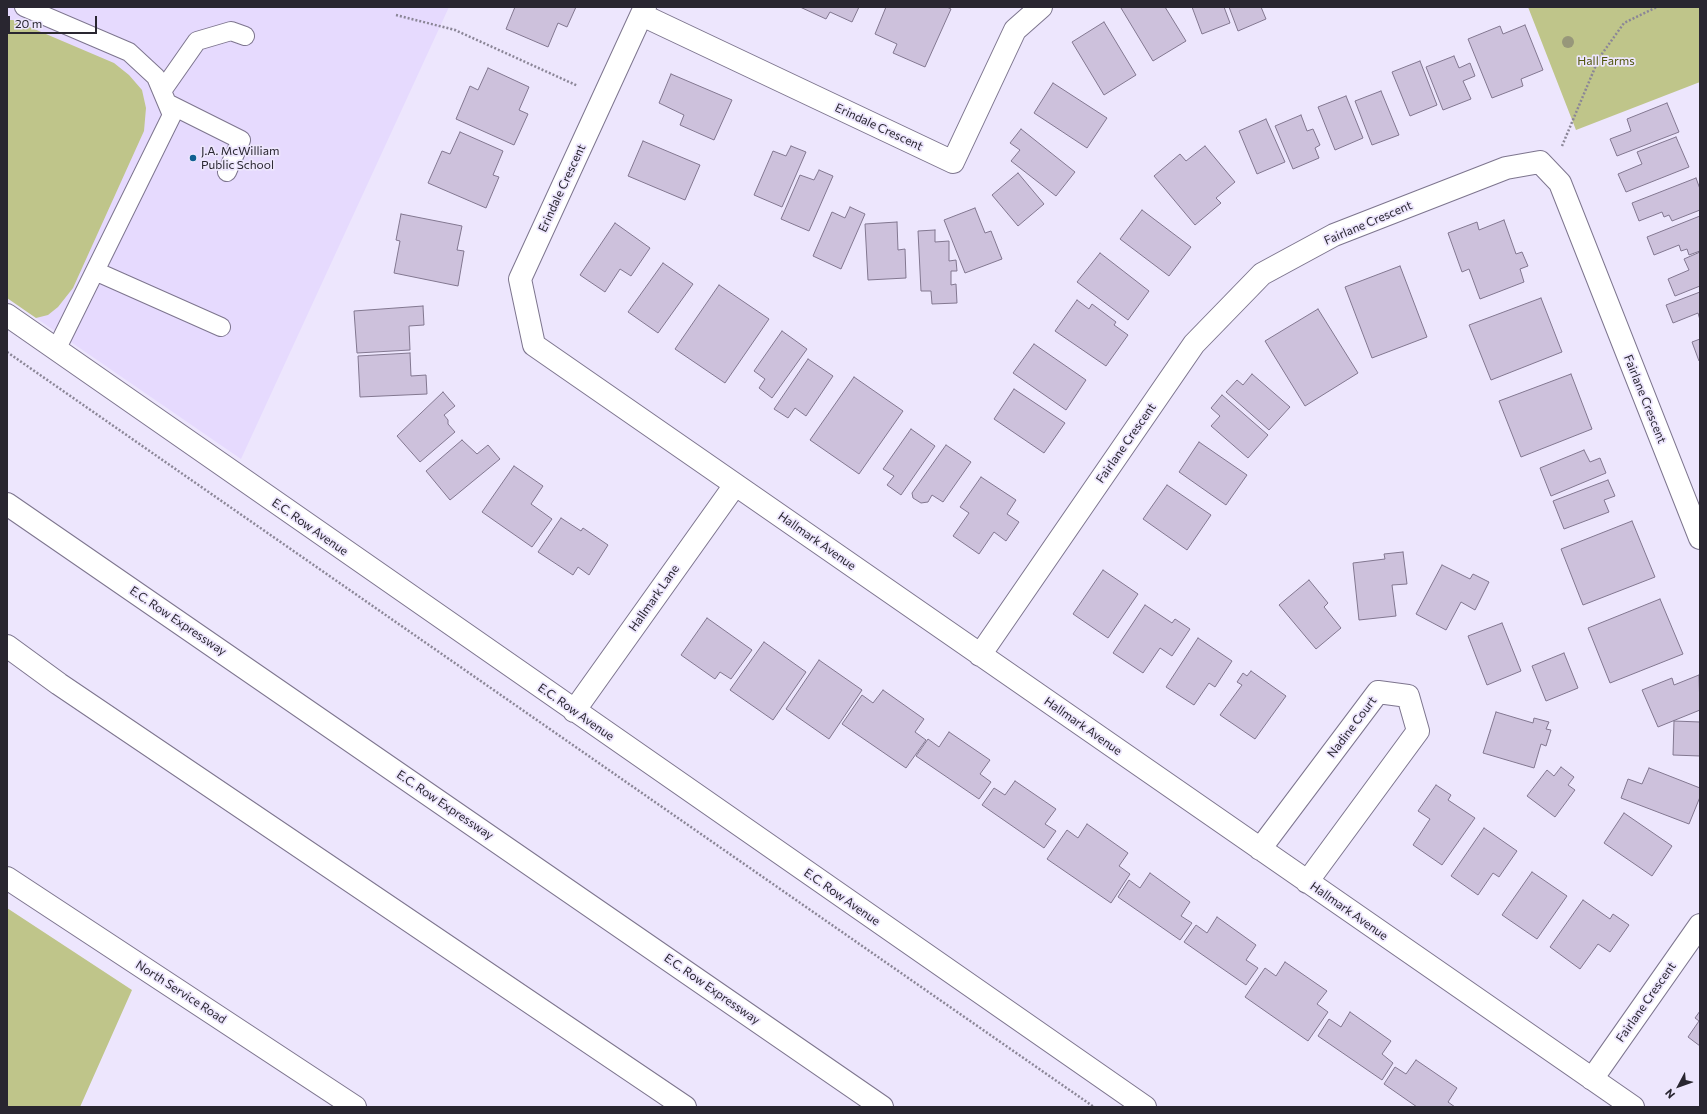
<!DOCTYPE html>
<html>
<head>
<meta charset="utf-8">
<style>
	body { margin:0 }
	#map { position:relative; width:1707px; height:1114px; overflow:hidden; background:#ede6fd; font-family:Commissioner,sans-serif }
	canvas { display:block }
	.frame { position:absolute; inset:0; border:8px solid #292630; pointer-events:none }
	.north { position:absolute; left:1659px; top:1066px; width:40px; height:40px; -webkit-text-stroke:3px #ede6fd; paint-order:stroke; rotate:229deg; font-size:11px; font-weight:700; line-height:16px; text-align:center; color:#292630 }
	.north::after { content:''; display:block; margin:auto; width:14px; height:18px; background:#292630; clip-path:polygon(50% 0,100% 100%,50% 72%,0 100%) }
	.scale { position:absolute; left:8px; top:16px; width:89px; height:18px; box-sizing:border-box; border:2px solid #292630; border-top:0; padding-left:5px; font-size:12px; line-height:14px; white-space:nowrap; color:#292630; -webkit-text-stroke:3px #ede6fd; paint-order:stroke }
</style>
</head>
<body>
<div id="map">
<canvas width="1707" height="1114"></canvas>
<div class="frame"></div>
<div class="north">N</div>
<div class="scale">20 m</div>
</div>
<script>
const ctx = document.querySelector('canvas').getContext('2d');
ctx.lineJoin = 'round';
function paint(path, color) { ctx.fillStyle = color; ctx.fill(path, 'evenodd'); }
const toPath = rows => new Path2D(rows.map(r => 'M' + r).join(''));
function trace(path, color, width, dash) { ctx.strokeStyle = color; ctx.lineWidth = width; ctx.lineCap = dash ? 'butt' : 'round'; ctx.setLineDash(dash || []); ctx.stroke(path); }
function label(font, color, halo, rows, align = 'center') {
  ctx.font = font + ' Commissioner,sans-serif'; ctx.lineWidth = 3.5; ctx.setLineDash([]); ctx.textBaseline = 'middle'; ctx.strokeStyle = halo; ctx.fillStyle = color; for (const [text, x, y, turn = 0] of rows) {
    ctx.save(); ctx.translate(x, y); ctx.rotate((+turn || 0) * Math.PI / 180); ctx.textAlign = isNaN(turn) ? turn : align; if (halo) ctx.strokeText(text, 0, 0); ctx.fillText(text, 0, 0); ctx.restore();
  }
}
const built = toPath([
	[7,7,449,7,241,459,7,298]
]);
const green = toPath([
	[1528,7,1700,7,1700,82,1576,130],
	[7,20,13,20,114,63,129,75,142,90,146,108,144,131,73,288,58,307,48,315,36,318,7,298],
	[7,908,132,990,80,1107,7,1107]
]);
const building = toPath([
	[515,7,576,7,567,27,558,23,548,47,506,29,515,7],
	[800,7,859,7,852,22,830,12,826,19,800,7],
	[886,7,947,7,951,9,925,67,893,53,897,44,875,34,886,7],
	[1122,7,1165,7,1186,41,1153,61,1121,8,1122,7],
	[1192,7,1224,7,1230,23,1202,34,1192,7],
	[1229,7,1261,7,1266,19,1238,31,1229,7],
	[1104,22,1136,75,1104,95,1072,42,1104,22],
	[1525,25,1543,70,1521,79,1523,86,1492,98,1468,39,1500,26,1503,34,1525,25],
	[1454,56,1459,68,1470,63,1475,76,1463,81,1471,99,1443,110,1426,67,1454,56],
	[1420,61,1437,105,1410,116,1392,72,1420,61],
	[488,68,529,87,519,110,528,114,514,145,456,119,470,86,478,90,488,68],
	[671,74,732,100,714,140,680,125,684,115,659,103,671,74],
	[1053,83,1107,118,1087,148,1034,113,1053,83],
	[1381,91,1399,135,1372,145,1355,101,1381,91],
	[1346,96,1363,138,1335,150,1318,107,1346,96],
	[1667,103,1679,132,1617,156,1610,139,1631,131,1627,119,1667,103],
	[1301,115,1307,131,1313,129,1320,145,1315,148,1319,158,1293,169,1275,126,1301,115],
	[1266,119,1285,162,1257,174,1239,131,1266,119],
	[1021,129,1075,172,1056,196,1011,161,1020,150,1010,143,1021,129],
	[460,132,503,151,493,175,499,177,486,208,428,183,442,151,450,154,460,132],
	[1676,137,1689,167,1626,192,1618,174,1642,164,1637,152,1676,137],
	[643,141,700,165,685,200,628,176,643,141],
	[791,146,806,152,782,207,754,195,773,151,786,156,791,146],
	[1205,146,1235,182,1216,198,1221,203,1195,225,1154,176,1180,154,1186,161,1205,146],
	[819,170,833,176,809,231,781,219,800,175,814,180,819,170],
	[1018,173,1044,204,1018,226,992,195,1018,173],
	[1696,178,1700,189,1700,210,1672,221,1669,215,1664,217,1662,212,1639,221,1632,203,1696,178],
	[850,207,865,214,841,269,813,256,832,212,845,218,850,207],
	[975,208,985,233,991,231,1002,259,965,273,944,220,975,208],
	[1142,210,1191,247,1169,276,1120,239,1142,210],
	[401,214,462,226,457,250,464,251,458,286,394,273,400,241,396,240,401,214],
	[1700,216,1700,251,1689,255,1687,249,1681,251,1679,245,1654,255,1647,237,1700,216],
	[1504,220,1516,254,1522,252,1528,266,1520,269,1524,282,1480,299,1469,269,1462,272,1448,233,1477,222,1479,230,1504,220],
	[897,222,898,250,905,249,906,278,868,280,865,224,897,222],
	[615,223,650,248,631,276,620,269,605,292,580,275,615,223],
	[935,230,935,242,949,241,949,261,956,260,957,271,951,271,951,285,956,284,957,303,932,304,931,291,921,291,918,231,935,230],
	[1700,252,1700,286,1675,296,1668,279,1689,270,1684,259,1700,252],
	[1100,253,1149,291,1128,320,1077,282,1100,253],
	[663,263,693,284,658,333,628,312,663,263],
	[1400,266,1427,337,1372,358,1345,287,1400,266],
	[719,285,769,319,725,383,675,349,719,285],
	[1700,292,1700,320,1698,313,1673,323,1666,305,1700,292],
	[1541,298,1562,352,1491,380,1469,325,1541,298],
	[1077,300,1089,309,1092,304,1116,322,1114,325,1128,335,1106,366,1055,331,1077,300],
	[423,306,424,325,409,326,410,350,357,353,354,311,423,306],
	[1318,309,1358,373,1305,406,1265,341,1318,309],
	[782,331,807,349,772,398,759,388,765,379,754,371,782,331],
	[1700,339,1700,361,1699,361,1692,342,1700,339],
	[1034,344,1086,380,1066,410,1013,373,1034,344],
	[410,353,411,376,426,375,427,394,360,397,358,356,410,353],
	[808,359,833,376,806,416,795,408,788,418,774,409,808,359],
	[1252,374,1290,407,1269,430,1226,392,1237,380,1243,385,1252,374],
	[1571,374,1592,429,1521,457,1499,401,1571,374],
	[854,377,903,411,859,474,810,440,854,377],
	[1014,389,1065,423,1044,453,994,419,1014,389],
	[443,392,455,406,444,415,448,420,448,424,455,432,420,462,397,436,443,392],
	[1222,395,1268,435,1248,458,1211,426,1220,416,1211,408,1222,395],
	[911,429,935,446,901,495,887,485,894,476,883,469,911,429],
	[462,440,477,454,488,445,500,459,450,500,426,471,462,440],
	[1199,442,1247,475,1226,505,1179,472,1199,442],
	[946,445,971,462,943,502,932,495,928,502,921,503,913,498,912,493,946,445],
	[1584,450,1590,462,1600,458,1606,473,1551,496,1540,468,1584,450],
	[514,466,543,486,531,504,552,519,532,547,482,512,514,466],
	[981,477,1016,500,1007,514,1019,522,1006,541,994,532,979,554,953,536,969,513,960,507,981,477],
	[1608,480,1615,496,1604,500,1609,512,1564,529,1553,501,1608,480],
	[1167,485,1211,515,1187,550,1143,519,1167,485],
	[561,518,581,531,583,528,608,545,589,575,578,567,573,575,538,552,561,518],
	[1632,521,1655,577,1583,605,1561,549,1632,521],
	[1403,552,1407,584,1392,585,1396,616,1359,620,1353,563,1385,559,1384,554,1403,552],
	[1442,565,1470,579,1473,574,1489,582,1475,610,1461,602,1446,630,1416,614,1442,565],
	[1103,570,1138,594,1108,638,1073,614,1103,570],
	[1309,580,1328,603,1324,607,1341,628,1316,649,1279,605,1309,580],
	[1660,599,1683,654,1610,683,1588,628,1660,599],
	[1145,605,1172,623,1175,619,1190,629,1172,656,1160,648,1143,673,1113,653,1145,605],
	[707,618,752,650,731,679,720,672,715,679,681,655,707,618],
	[1502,623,1521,671,1487,685,1468,636,1502,623],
	[1198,638,1232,661,1215,687,1209,683,1194,705,1166,687,1198,638],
	[764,642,806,672,773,720,730,690,764,642],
	[1564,653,1578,688,1546,701,1532,666,1564,653],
	[819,660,862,690,829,739,786,709,819,660],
	[1251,671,1286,696,1255,739,1220,715,1242,685,1237,682,1243,673,1247,676,1251,671],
	[1699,675,1700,710,1658,727,1642,690,1672,678,1674,685,1699,675],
	[883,690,924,719,915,732,926,740,906,768,842,724,862,695,873,703,883,690],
	[1496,712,1533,723,1534,718,1549,722,1546,729,1551,730,1546,746,1541,744,1534,768,1483,753,1496,712],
	[1674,721,1700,722,1700,756,1673,755,1674,721],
	[949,732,990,760,980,774,991,782,979,799,916,756,928,739,939,747,949,732],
	[1561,767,1574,777,1568,785,1575,790,1555,817,1527,796,1547,770,1554,776,1561,767],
	[1649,768,1700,788,1700,797,1689,824,1621,798,1628,779,1642,784,1649,768],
	[1015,781,1056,809,1045,824,1056,831,1044,848,982,805,994,788,1005,795,1015,781],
	[1436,785,1451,795,1448,800,1475,818,1442,865,1413,845,1430,819,1418,811,1436,785],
	[1624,813,1672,846,1652,876,1604,843,1624,813],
	[1087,824,1128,853,1119,866,1130,874,1111,903,1047,859,1067,830,1078,838,1087,824],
	[1484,828,1517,851,1499,877,1493,873,1478,895,1451,876,1484,828],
	[1532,872,1567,896,1537,939,1502,915,1532,872],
	[1150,873,1190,902,1181,916,1192,923,1180,940,1118,897,1129,880,1140,888,1150,873],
	[1583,900,1610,919,1613,914,1629,925,1610,952,1598,944,1580,969,1550,947,1583,900],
	[1217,917,1256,945,1246,960,1258,968,1246,985,1184,942,1196,925,1207,933,1217,917],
	[1285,962,1327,991,1317,1004,1328,1012,1308,1041,1245,997,1265,968,1276,976,1285,962],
	[1700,1011,1700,1046,1688,1037,1699,1021,1695,1018,1700,1011],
	[1350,1012,1391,1041,1382,1054,1393,1063,1382,1080,1318,1036,1329,1019,1341,1027,1350,1012],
	[1416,1060,1457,1088,1448,1102,1455,1107,1417,1107,1384,1084,1395,1067,1406,1074,1416,1060]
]);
const path = toPath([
	[396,15,455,30,578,86],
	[1562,146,1599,58,1624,23,1657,7],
	[7,352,1094,1107]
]);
const lane = toPath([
	[24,7,129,52,156,77,172,115,56,350],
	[162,91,197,41,231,31,245,36],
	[167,103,241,140,227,172],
	[95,271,221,327]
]);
const street = toPath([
	[645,7,520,279,534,345,1633,1107],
	[642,15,953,162,1015,30,1041,7],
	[7,315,1145,1107],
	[980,655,1194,344,1262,274,1334,235,1506,168,1540,162,1560,183,1700,538],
	[574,711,735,485],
	[1260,849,1378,692,1408,696,1418,731,1307,882],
	[1592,1079,1700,925]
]);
const secondary = toPath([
	[7,878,355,1107]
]);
const highway = toPath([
	[7,504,882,1107],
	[7,646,59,684,685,1107]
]);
const trees = [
	[1568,42]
];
const markers = [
	[193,158,4,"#115f92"]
];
const parkNames = [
	["Hall Farms",1606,61]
];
const streetNames = [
	["Erindale Crescent",879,127,25],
	["Erindale Crescent",562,188,-65],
	["Fairlane Crescent",1368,223,-23],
	["Fairlane Crescent",1645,399,68],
	["Fairlane Crescent",1126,443,-55],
	["E.C. Row Avenue",310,527,35],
	["Hallmark Avenue",817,541,35],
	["Hallmark Lane",654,598,-55],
	["E.C. Row Expressway",178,621,34],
	["E.C. Row Avenue",576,712,35],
	["Hallmark Avenue",1083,726,35],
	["Nadine Court",1352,727,-53],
	["E.C. Row Expressway",445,805,34],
	["E.C. Row Avenue",842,897,35],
	["Hallmark Avenue",1349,911,35],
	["E.C. Row Expressway",712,989,35],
	["North Service Road",181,992,33],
	["Fairlane Crescent",1646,1002,-55]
];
const poiNames = [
	["J.A. McWilliam",201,151],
	["Public School",201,165]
];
paint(built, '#e6dafe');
paint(green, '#bfc58a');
paint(building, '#cdc1dc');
trace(building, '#827790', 1);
trace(lane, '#7d758e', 20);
trace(street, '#7d758e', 24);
trace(secondary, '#7d758e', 24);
trace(highway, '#7d758e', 24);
trace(path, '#8b8697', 2.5, [2, 2]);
trace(lane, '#fff', 18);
trace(street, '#fff', 22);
trace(secondary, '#fff', 22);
trace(highway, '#fff', 22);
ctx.fillStyle = '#97977a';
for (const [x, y] of trees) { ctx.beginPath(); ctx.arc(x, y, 6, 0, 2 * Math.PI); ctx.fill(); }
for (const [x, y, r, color] of markers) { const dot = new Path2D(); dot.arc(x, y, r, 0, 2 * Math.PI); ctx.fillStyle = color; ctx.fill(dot); trace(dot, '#ede6fd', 1.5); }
label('12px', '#51560e', '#ede6fd', parkNames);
label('12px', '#292630', '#ede6fd', streetNames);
label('12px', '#292630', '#ede6fd', poiNames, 'left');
</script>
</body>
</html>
